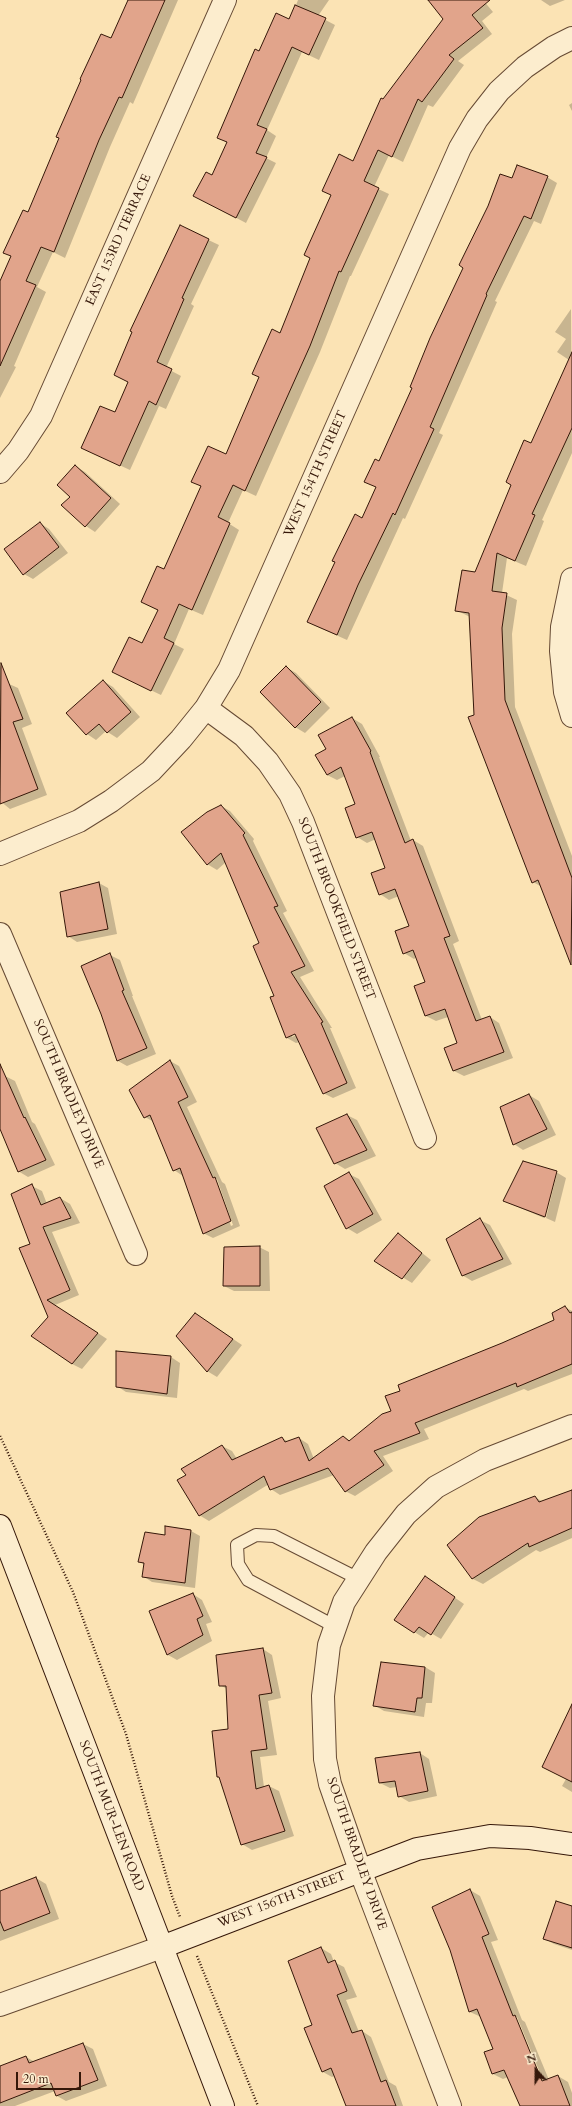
<!DOCTYPE html>
<html>
<head>
<meta charset="utf-8">
<style>
	body { margin:0 }
	#map { position:relative; width:572px; height:2106px; overflow:hidden; background:#fbe3b4; font-family:Cardo,serif }
	canvas { display:block }
	.north { position:absolute; left:516px; top:2050px; width:40px; height:40px; -webkit-text-stroke:3px #fcedce; paint-order:stroke; rotate:339deg; font-size:11px; font-weight:700; line-height:16px; text-align:center; color:#351709 }
	.north::after { content:''; display:block; margin:auto; width:14px; height:18px; background:#351709; clip-path:polygon(50% 0,100% 100%,50% 72%,0 100%) }
	.scale { position:absolute; left:16px; top:2072px; width:65px; height:18px; box-sizing:border-box; border:2px solid #351709; border-top:0; padding-left:5px; font-size:12px; line-height:14px; white-space:nowrap; color:#351709; -webkit-text-stroke:3px #fcedce; paint-order:stroke }
</style>
</head>
<body>
<div id="map">
<canvas width="572" height="2106"></canvas>
<div class="north">N</div>
<div class="scale">20 m</div>
</div>
<script>
const ctx = document.querySelector('canvas').getContext('2d');
ctx.lineJoin = 'round';
function paint(path, color) { ctx.fillStyle = color; ctx.fill(path, 'evenodd'); }
const toPath = rows => new Path2D(rows.map(r => 'M' + r).join(''));
function trace(path, color, width, dash) { ctx.strokeStyle = color; ctx.lineWidth = width; ctx.lineCap = dash ? 'butt' : 'round'; ctx.setLineDash(dash || []); ctx.stroke(path); }
function label(font, color, halo, rows, align = 'center') {
  ctx.font = font + ' Cardo,serif'; ctx.lineWidth = 4; ctx.setLineDash([]); ctx.textBaseline = 'middle'; ctx.strokeStyle = halo; ctx.fillStyle = color; for (const [text, x, y, turn = 0] of rows) {
    ctx.save(); ctx.translate(x, y); ctx.rotate((+turn || 0) * Math.PI / 180); ctx.textAlign = isNaN(turn) ? turn : align; if (halo) ctx.strokeText(text, 0, 0); ctx.fillText(text, 0, 0); ctx.restore();
  }
}
const shadow = toPath([
	[129,0,178,0,133,104,130,102,110,147,65,258,53,252,37,287,46,292,14,366,16,367,0,398,0,283,12,257,5,252,28,213],
	[298,0,329,0,318,16,335,25,319,60,302,52,267,130,276,136,266,158,276,163,246,223,204,201,227,143,218,137,259,52,290,20],
	[441,0,483,0,493,12,482,21,492,34,458,61,464,65,433,107,428,105,403,162,389,155,374,187,389,194,351,276,350,276,320,352,256,496,243,490,228,523,239,530,203,615,189,609,174,644,184,649,161,695,123,677,159,611,142,602,165,571,202,487,193,481,227,456,354,162,383,100,444,19],
	[541,0,565,0,550,6],
	[572,103,572,111,569,105],
	[547,177,557,183,541,224,534,221,495,301,497,302,439,433,443,435,405,519,403,518,347,640,318,627,308,622,363,520,377,487,380,462,512,180],
	[181,227,219,245,191,304,194,306,166,368,181,376,166,409,159,406,130,470,82,448,115,414,129,382,115,375],
	[571,309,572,453,542,520,544,521,526,566,507,558,502,593,517,600,512,634,515,707,572,856,572,951,565,947,542,887,533,882,475,716,470,617,456,610,475,573,569,360,557,352,566,339,555,332],
	[75,466,85,472,120,504,95,532,86,526],
	[40,523,49,529,68,553,33,579,24,574],
	[0,665,7,683,18,688,32,724,22,728,47,795,10,809,0,801],
	[286,667,296,673,330,708,305,733,295,727],
	[103,681,113,687,140,717,117,738,106,731,96,740,87,734],
	[352,718,362,724,380,757,379,757,411,841,413,840,423,846,459,941,453,944,482,1020,490,1017,499,1023,513,1058,464,1076,454,1071,445,1048,459,1043,448,1017,436,1021,426,1016,415,987,426,983,417,957,414,959,404,953,410,926,399,896,389,900,380,894,387,868,376,839,367,843,357,837,356,804,345,776,337,780,327,775,327,749],
	[221,806,230,811,254,839,253,841,287,911,283,913,314,971,300,977,332,1028,330,1028,356,1088,333,1098,323,1093,300,1042,296,1043,287,1038,261,944,226,862,217,870,207,864],
	[300,1033,292,1037,292,1035],
	[99,883,108,888,117,934,77,942,68,936],
	[110,955,120,960,133,996,132,996,156,1054,127,1066,118,1061],
	[170,1061,179,1066,197,1102,187,1107,222,1182,225,1184,240,1226,213,1238,203,1233,183,1176,174,1170,154,1122,145,1117],
	[215,1179,217,1179,233,1225,231,1226],
	[5,1076,15,1081,32,1122,35,1124,55,1165,28,1177,18,1171,0,1127,0,1078],
	[529,1095,539,1101,556,1135,523,1150,514,1144],
	[347,1115,357,1120,376,1156,345,1169,335,1163],
	[556,1172,566,1178,555,1222,546,1218,557,1173,555,1173,544,1218,504,1201],
	[349,1174,359,1179,382,1220,357,1234,347,1228],
	[32,1186,42,1191,47,1204,60,1198,70,1204,80,1223,52,1232,79,1295,55,1305,107,1339,82,1369,72,1364,49,1317,31,1244],
	[480,1220,490,1225,512,1264,472,1281,462,1275],
	[398,1234,431,1260,412,1283,376,1261],
	[259,1247,269,1252,270,1291,234,1291,224,1286],
	[565,1307,572,1311,572,1374,528,1391,524,1389,424,1429,429,1439,383,1456,393,1471,355,1496,345,1491,334,1475,280,1495,271,1489,269,1484,209,1521,199,1515,187,1475,222,1446,232,1451,237,1459,282,1438,289,1442,299,1438,308,1444,314,1459,344,1437,351,1441,392,1411,401,1392,555,1320],
	[196,1314,242,1345,217,1377,207,1371],
	[171,1357,180,1363,177,1398,126,1392,117,1386],
	[572,1491,572,1538,540,1552,536,1550,483,1584,473,1579,449,1545,535,1497,543,1502],
	[191,1531,200,1536,195,1588,152,1582,143,1576,145,1565,140,1562,166,1537],
	[425,1577,464,1604,441,1639,429,1632,424,1638,395,1620],
	[193,1594,202,1600,212,1622,206,1624,212,1641,177,1660,168,1655,150,1611],
	[263,1649,272,1655,281,1698,268,1701,277,1755,260,1757,264,1787,269,1786,279,1791,294,1836,252,1850,242,1844,227,1689,220,1685],
	[381,1663,425,1667,435,1673,432,1703,426,1703,424,1717,384,1711,374,1705],
	[572,1710,572,1792,562,1786,566,1779,544,1767],
	[420,1753,429,1759,437,1796,409,1802,399,1796,397,1787,390,1788,380,1783],
	[36,1878,46,1884,59,1919,0,1941,0,1892],
	[470,1890,480,1896,498,1940,491,1942,522,2020,525,2022,549,2080,558,2076,568,2082,572,2093,572,2106,521,2106,508,2077,503,2079,493,2074,494,2050,481,2017,470,2012],
	[514,2017,517,2017,545,2085,543,2086],
	[572,1907,572,1950,554,1944,545,1939],
	[321,1948,331,1954,334,1962,344,1967,357,1997,346,2000,359,2032,362,2031,371,2037,389,2082,396,2086,403,2106,347,2106,335,2076,332,2077,323,2072,314,2025],
	[83,2044,93,2049,107,2086,66,2101,57,2096,55,2091,15,2106,0,2106,0,2067,26,2057,35,2062]
]);
const building = toPath([
	[128,0,165,0,122,98,119,97,99,140,54,252,41,247,26,281,36,285,0,366,0,281,11,256,3,253,23,210,28,212,59,138,56,137,81,80,80,79,101,34,111,38,128,0],
	[428,0,490,0,472,15,483,28,449,55,454,59,422,102,418,99,392,157,378,150,364,181,379,188,341,272,339,271,310,346,245,491,233,485,218,517,230,523,192,610,179,604,164,638,174,643,151,691,112,672,129,637,142,643,158,610,141,602,157,566,164,569,201,486,191,482,208,446,226,454,259,377,252,374,272,329,280,333,310,258,304,255,331,195,322,191,339,154,353,161,381,98,383,99,443,19,428,0],
	[295,5,326,18,309,55,292,47,257,125,267,129,256,153,267,157,236,218,193,196,206,172,212,175,227,142,217,138,255,49,259,51,276,13,289,19,295,5],
	[517,165,548,176,531,219,524,216,486,294,487,295,430,427,434,429,395,515,393,513,358,585,337,635,307,622,335,562,332,561,355,514,362,518,376,487,364,482,375,459,379,461,412,388,410,387,430,338,463,268,459,265,488,206,500,174,512,178,517,165],
	[180,225,209,239,182,298,184,299,157,362,172,369,156,405,149,401,120,466,81,448,100,406,115,412,128,382,114,375,132,332,130,331,180,225],
	[572,352,572,428,532,514,535,515,515,561,497,553,492,591,507,593,502,628,505,700,572,878,571,965,538,880,532,883,468,717,474,715,469,613,455,611,462,570,475,572,511,485,506,482,524,440,531,443,572,352],
	[75,465,111,498,85,527,61,505,70,497,57,485,75,465],
	[40,522,59,547,23,575,4,549,40,522],
	[1,663,23,719,13,722,38,789,0,804,1,663],
	[286,666,321,702,295,728,260,692,286,666],
	[103,680,131,712,107,733,99,724,86,735,66,713,103,680],
	[352,717,371,751,370,752,405,843,413,839,450,936,444,938,476,1021,490,1016,504,1052,453,1071,444,1048,457,1043,445,1009,425,1016,414,986,425,982,413,950,403,954,395,931,409,926,395,889,379,895,371,873,385,868,372,832,356,838,345,808,355,804,341,767,327,775,315,755,326,749,318,735,352,717],
	[221,805,245,833,243,835,278,906,274,907,305,966,291,972,323,1022,321,1023,347,1083,323,1094,295,1034,286,1038,270,997,274,996,253,946,259,943,221,853,207,865,181,832,207,812,221,805],
	[99,882,108,929,67,937,60,892,99,882],
	[110,953,124,990,122,991,147,1048,117,1061,101,1014,81,966,110,953],
	[170,1060,188,1097,178,1102,213,1178,215,1177,231,1221,203,1234,180,1168,173,1171,150,1115,144,1118,129,1090,170,1060],
	[0,1064,24,1118,25,1117,46,1160,18,1172,0,1129,0,1064],
	[529,1094,547,1129,513,1145,500,1107,529,1094],
	[347,1114,367,1150,334,1164,316,1128,347,1114],
	[523,1161,557,1171,545,1217,503,1201,523,1161],
	[349,1172,373,1214,346,1229,324,1186,349,1172],
	[32,1184,41,1205,60,1197,71,1218,43,1227,70,1290,47,1300,98,1333,72,1364,31,1336,48,1317,19,1248,30,1244,11,1194,32,1184],
	[480,1218,503,1259,462,1276,446,1239,480,1218],
	[398,1233,422,1253,402,1279,374,1261,398,1233],
	[260,1246,260,1286,223,1286,224,1247,260,1246],
	[565,1306,570,1313,572,1312,572,1364,517,1387,516,1383,415,1423,420,1433,374,1451,384,1465,345,1492,328,1468,270,1490,264,1476,199,1516,177,1480,186,1475,181,1469,222,1445,232,1460,282,1437,285,1442,299,1437,309,1461,343,1436,349,1441,382,1414,391,1411,385,1396,400,1391,398,1385,502,1343,554,1320,552,1313,565,1306],
	[195,1313,233,1339,207,1372,176,1336,195,1313],
	[116,1351,171,1356,167,1394,116,1387,116,1351],
	[572,1490,572,1528,529,1547,528,1543,472,1579,447,1545,479,1517,535,1496,539,1502,572,1490],
	[165,1526,191,1530,185,1583,142,1577,144,1563,138,1562,145,1532,165,1535,165,1526],
	[425,1576,455,1597,431,1635,419,1627,414,1633,394,1620,425,1576],
	[193,1593,203,1616,197,1619,203,1635,167,1655,149,1611,193,1593],
	[263,1648,272,1693,259,1695,267,1749,251,1751,256,1789,269,1785,285,1831,241,1845,219,1777,217,1777,212,1731,228,1729,226,1686,219,1686,216,1655,263,1648],
	[381,1662,425,1667,422,1698,417,1698,415,1712,373,1706,381,1662],
	[572,1704,572,1782,542,1767,572,1704],
	[420,1752,428,1791,398,1797,395,1781,379,1783,375,1758,420,1752],
	[36,1877,50,1913,4,1931,0,1921,0,1891,36,1877],
	[470,1889,489,1934,482,1937,513,2016,515,2015,542,2081,558,2075,570,2106,520,2106,504,2070,492,2074,484,2052,493,2049,477,2009,469,2012,450,1950,432,1907,470,1889],
	[556,1901,572,1906,572,1948,543,1939,556,1901],
	[321,1947,328,1963,335,1960,347,1991,337,1995,352,2033,362,2030,381,2082,386,2080,396,2106,346,2106,331,2068,322,2072,304,2028,312,2025,288,1961,321,1947],
	[83,2043,98,2080,56,2096,51,2083,0,2103,0,2066,26,2056,29,2063,83,2043]
]);
const path = toPath([
	[0,1436,73,1592,126,1734,172,1896,180,1917],
	[197,1956,258,2106]
]);
const lane = toPath([
	[336,1627,248,1580,238,1564,237,1545,256,1535,274,1536,359,1579]
]);
const street = toPath([
	[0,472,18,451,41,416,225,0],
	[572,579,562,627,561,651,565,692,572,716],
	[206,708,244,736,268,762,290,794,303,822,425,1138],
	[0,854,79,821,111,801,151,771,181,739,206,708,229,670,460,148,477,119,499,91,525,67,554,47,572,38],
	[0,934,136,1254],
	[0,2005,162,1947],
	[450,2106,360,1870,330,1784,325,1759,323,1696,329,1645,344,1602,376,1552,406,1514,436,1487,485,1460,572,1426]
]);
const secondary = toPath([
	[0,1526,223,2106],
	[162,1947,417,1849,490,1836,530,1838,572,1844]
]);
const streetNames = [
	["EAST 153RD TERRACE",119,240,-66],
	["WEST 154TH STREET",316,474,-66],
	["SOUTH BROOKFIELD STREET",336,909,69],
	["SOUTH BRADLEY DRIVE",68,1094,67],
	["SOUTH MUR-LEN ROAD",111,1816,69],
	["SOUTH BRADLEY DRIVE",356,1854,71],
	["WEST 156TH STREET",282,1900,-21]
];
paint(shadow, '#0003');
paint(building, '#e1a48b');
trace(building, '#351709', 1);
trace(lane, '#664a34', 14);
trace(street, '#664a34', 24);
trace(secondary, '#351709', 24);
trace(path, '#351709', 2.5, [1, 2]);
trace(lane, '#fcedce', 12);
trace(street, '#fcedce', 22);
trace(secondary, '#fcedce', 22);
label('13px', '#351709', '#fcedce', streetNames);
</script>
</body>
</html>
